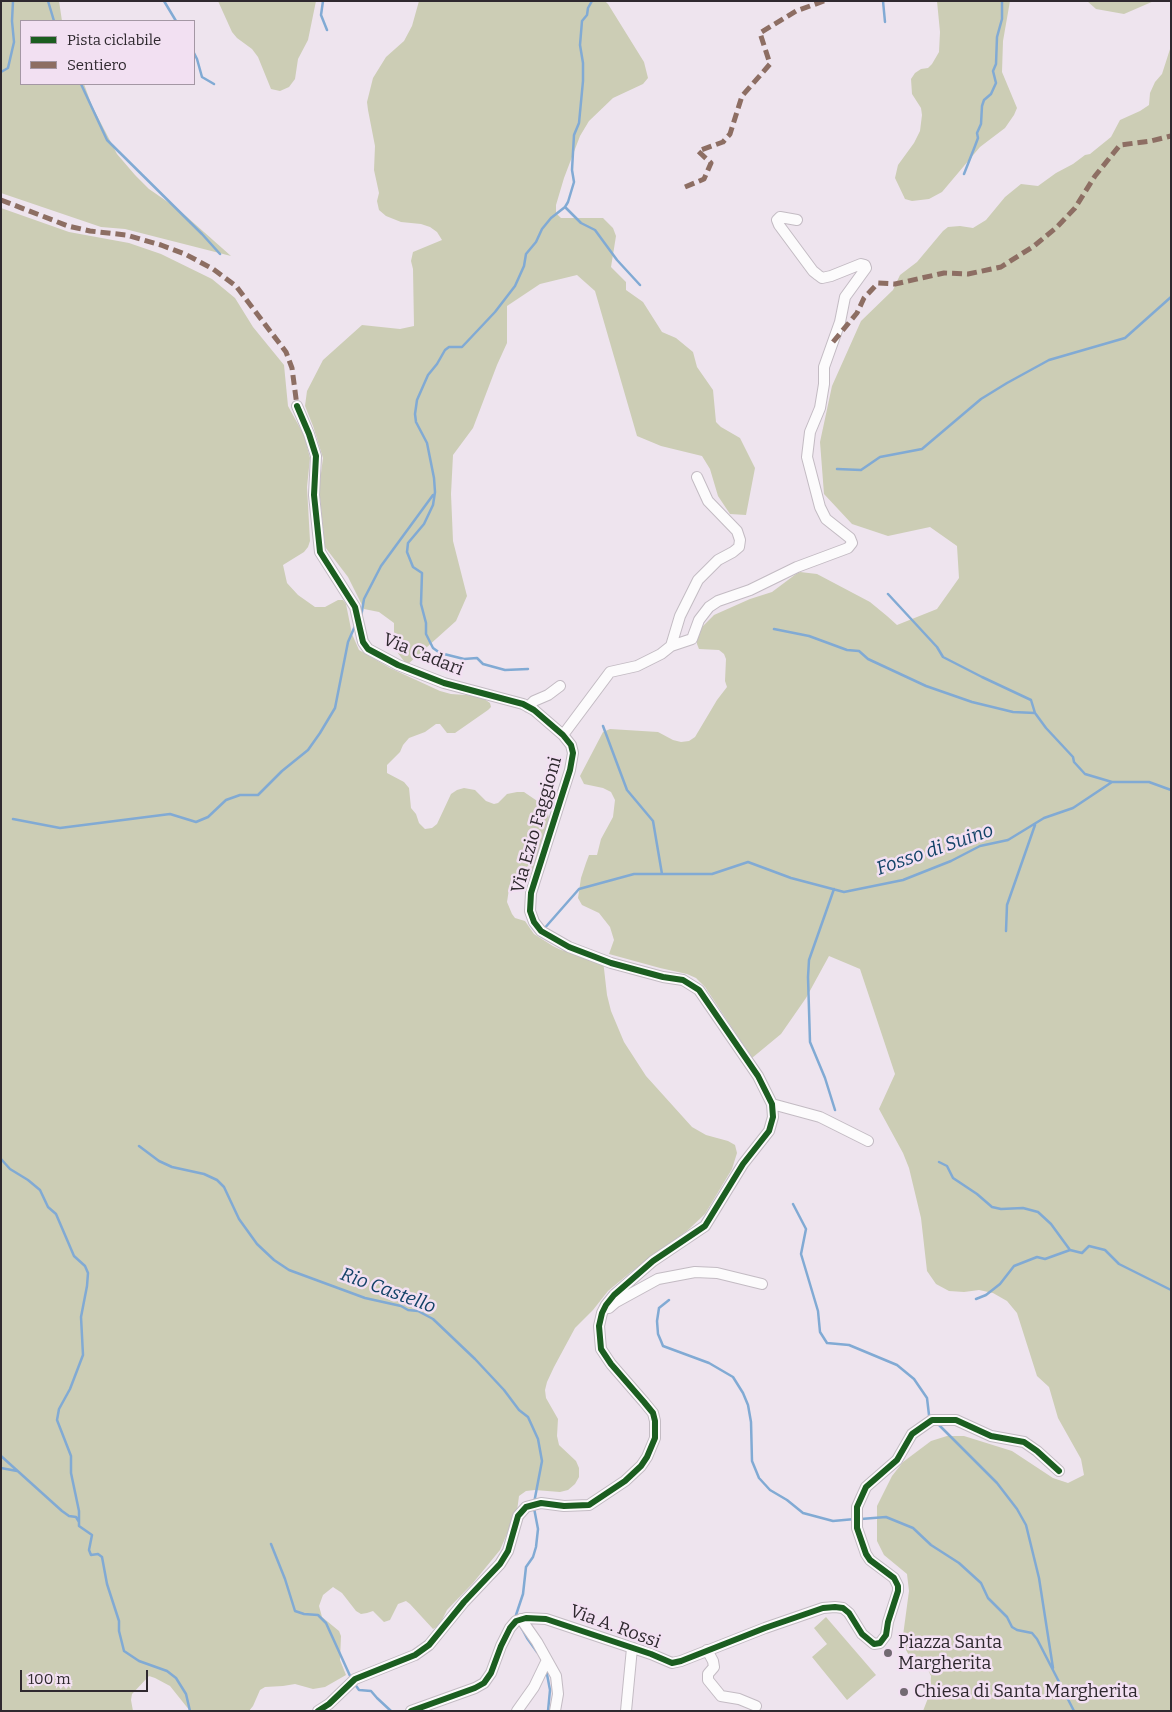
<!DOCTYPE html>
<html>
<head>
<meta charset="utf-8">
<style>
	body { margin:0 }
	#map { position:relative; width:1172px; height:1712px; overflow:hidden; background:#eee4ee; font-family:Bitter,serif }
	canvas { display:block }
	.frame { position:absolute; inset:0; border:2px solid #2f292f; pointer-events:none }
	.legend { position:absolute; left:20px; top:20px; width:175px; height:65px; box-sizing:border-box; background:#f2e0f2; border:1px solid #a497a4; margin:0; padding:6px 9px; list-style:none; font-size:15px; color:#2f292f }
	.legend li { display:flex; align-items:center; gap:10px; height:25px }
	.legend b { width:25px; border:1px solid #a497a4 }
	.scale { position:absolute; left:20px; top:1670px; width:128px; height:22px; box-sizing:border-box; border:2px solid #2f292f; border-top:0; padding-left:6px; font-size:15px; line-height:18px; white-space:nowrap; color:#2f292f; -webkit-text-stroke:4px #f2e0f2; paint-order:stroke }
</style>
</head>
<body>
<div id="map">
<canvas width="1172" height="1712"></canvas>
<div class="frame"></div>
<ul class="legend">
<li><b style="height:6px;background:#1b5e20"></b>Pista ciclabile</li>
<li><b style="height:6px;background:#8d6e63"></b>Sentiero</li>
</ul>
<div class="scale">100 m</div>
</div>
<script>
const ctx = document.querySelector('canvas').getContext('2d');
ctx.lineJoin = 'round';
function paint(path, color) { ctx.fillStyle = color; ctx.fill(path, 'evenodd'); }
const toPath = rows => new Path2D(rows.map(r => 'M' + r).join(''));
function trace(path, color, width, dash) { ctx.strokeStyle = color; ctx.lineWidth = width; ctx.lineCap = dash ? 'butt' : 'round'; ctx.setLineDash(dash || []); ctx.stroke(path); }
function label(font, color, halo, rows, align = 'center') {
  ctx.font = font + ' Bitter,serif'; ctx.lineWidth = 5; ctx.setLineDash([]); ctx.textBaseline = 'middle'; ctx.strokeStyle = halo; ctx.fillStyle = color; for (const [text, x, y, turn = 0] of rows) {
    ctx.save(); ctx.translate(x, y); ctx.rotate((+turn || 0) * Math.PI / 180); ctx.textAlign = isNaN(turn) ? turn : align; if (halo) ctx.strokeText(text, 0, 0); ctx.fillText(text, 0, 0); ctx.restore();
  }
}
const green = toPath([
	[1,1,59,1,62,21,21,21,21,84,84,84,92,106,117,154,135,175,149,189,178,209,231,256,125,229,101,227,1,193],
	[218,1,316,1,308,40,298,59,295,79,289,87,280,91,271,89,258,57,252,49,237,38,232,32],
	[419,1,605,1,608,4,644,62,648,78,643,84,613,98,589,121,580,136,564,178,556,205,556,213,561,218,603,218,613,228,616,236,611,267,626,282,626,290,643,302,662,332,676,338,693,352,697,367,713,390,716,422,721,427,740,438,755,468,746,515,730,514,718,496,710,469,702,456,661,446,637,436,595,291,577,275,540,284,507,306,507,343,497,365,473,428,453,455,451,494,453,541,467,596,456,621,407,665,394,648,394,623,379,612,364,609,348,577,325,547,319,488,323,458,313,426,305,406,307,391,323,360,362,325,400,329,414,326,413,269,411,261,413,252,442,240,437,232,430,227,421,224,401,222,386,216,379,210,377,201,379,193,374,170,375,146,368,110,367,102,373,78,386,57,404,41,412,26],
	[937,1,1010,1,1003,41,1002,72,1017,108,1014,115,1005,128,980,147,942,192,929,199,912,201,905,199,895,178,898,165,914,143,920,131,922,115,921,108,912,94,911,79,915,73,921,69,928,68,932,64,939,52,940,32],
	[1087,1,1154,1,1124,14,1096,9],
	[1171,46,1171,1711,923,1711,930,1693,931,1676,924,1662,910,1657,902,1643,909,1591,907,1574,884,1555,877,1541,877,1506,892,1476,903,1462,931,1441,947,1436,964,1436,1012,1451,1053,1478,1068,1483,1084,1475,1081,1459,1058,1418,1049,1387,1037,1376,1017,1313,1007,1301,993,1293,979,1290,964,1292,949,1291,936,1284,927,1271,921,1218,909,1168,903,1153,879,1109,895,1074,860,969,829,956,806,998,781,1034,752,1058,705,987,696,978,687,974,660,968,609,954,614,940,610,927,599,913,582,905,578,898,581,878,586,863,589,855,597,855,601,839,613,817,615,800,611,792,603,788,584,784,580,776,603,732,610,729,658,732,673,740,681,742,689,741,695,737,717,700,727,687,725,681,726,659,724,654,719,650,699,649,697,644,697,638,702,627,714,615,750,599,772,592,796,574,800,572,817,574,870,602,887,616,897,625,937,609,959,578,957,546,930,527,888,536,852,524,824,494,820,442,832,386,861,321,893,290,900,275,917,262,943,231,948,227,960,226,973,228,986,220,1005,197,1021,184,1038,186,1056,173,1073,164,1085,155,1090,154,1111,137,1120,120,1140,111,1149,105,1150,93,1155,82,1162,74],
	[1,208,69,232,129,243,161,254,212,279,235,298,253,327,284,365,288,406,304,435,310,458,307,487,310,541,308,547,304,552,283,565,287,583,298,595,315,607,325,607,338,600,343,600,346,604,352,634,359,650,390,668,440,691,451,694,480,696,490,703,491,707,488,710,455,733,447,733,440,724,436,724,425,732,409,738,403,745,400,752,387,765,387,773,404,782,409,788,411,808,416,814,419,823,425,829,432,828,437,824,451,794,457,790,464,788,475,790,486,801,494,804,498,803,507,794,517,792,524,792,546,807,549,818,531,878,528,881,512,886,509,889,507,902,512,914,515,918,525,921,534,934,553,946,561,950,603,960,607,995,611,1011,624,1042,646,1076,692,1127,706,1135,728,1141,735,1145,737,1153,732,1169,705,1214,688,1230,631,1272,608,1291,593,1310,575,1328,554,1367,547,1382,545,1390,546,1398,558,1419,557,1436,559,1445,576,1461,579,1468,579,1477,575,1484,568,1490,560,1492,535,1490,526,1491,519,1496,517,1511,500,1550,473,1583,447,1610,439,1626,433,1629,410,1604,406,1601,398,1604,390,1620,384,1622,373,1611,367,1613,361,1614,356,1611,342,1593,333,1587,323,1595,319,1606,322,1617,339,1631,341,1636,340,1660,346,1675,325,1687,313,1689,295,1684,283,1686,265,1687,260,1690,253,1706,249,1711,190,1711,170,1686,155,1678,149,1676,132,1694,131,1700,133,1711,1,1711],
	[826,1617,876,1675,847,1700,812,1657,827,1644,814,1628]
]);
const stream = toPath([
	[48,1,54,21],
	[164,1,176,21],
	[323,1,321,15,327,30],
	[883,1,885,22],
	[194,53,197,59,202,77,214,84],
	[1,72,8,68,14,42,12,21,13,1],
	[81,84,107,140,202,234,220,254],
	[964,174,975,146,978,138,977,133,981,124,982,106,984,100,991,94,996,83,993,71,996,64,997,37,1002,19,1002,1],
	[565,207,581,223,595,230,617,260,640,285],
	[837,469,861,470,880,457,922,449,981,399,1007,383,1049,360,1125,338,1171,297],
	[888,594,937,647,943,657,982,677,1031,700,1035,713,1046,728,1073,757,1074,762,1085,774,1112,782],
	[361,617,364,599,381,566,433,495],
	[774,629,809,636,847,650,859,651,868,659,926,686,972,702,1013,712,1035,713],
	[528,669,505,670,483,664,477,658,464,659,440,653,433,648,426,634,426,623,421,604,422,573,413,567,407,552,408,543,424,524,433,505,435,492,434,478,427,443,416,422,415,414,417,400,428,375,437,364,445,350,449,347,462,347,495,312,515,286,524,266,526,254,536,242,542,229,551,218,565,207,568,202,574,182,572,170,574,135,579,123,583,81,583,63,580,45,582,21,587,15,588,8,592,1],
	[603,726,627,790,653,821,662,874],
	[13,819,60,828,170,814,196,822,208,817,226,800,240,795,258,795,282,771,308,750,320,733,335,708,348,642,355,626],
	[834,889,809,960,808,977,810,1042,825,1078,835,1110],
	[543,930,579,889,634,874,712,874,748,862,791,878,844,892,903,880,951,861,980,846,1008,840,1044,818,1073,808,1112,782,1149,782,1171,790],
	[1006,931,1007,905,1035,825],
	[139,1146,159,1161,172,1167,204,1174,217,1180,224,1187,239,1219,257,1244,274,1260,289,1270,365,1298,401,1306,408,1310,418,1311,433,1319,475,1359,504,1390,519,1410,528,1417,538,1439,542,1461,534,1503],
	[1,1159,10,1169,28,1180,40,1190,48,1207,56,1214,74,1256,85,1266,88,1273,87,1286,81,1317,83,1355,70,1389,59,1409,57,1420,71,1456,71,1473,79,1511,79,1526,92,1535,89,1550,91,1555,98,1554,102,1557,107,1584,119,1621,119,1631,124,1651,139,1661,167,1671,176,1678,186,1694,190,1711],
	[939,1162,947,1166,953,1178,977,1194,992,1207,1001,1209,1023,1208,1038,1212,1051,1224,1070,1250,1082,1253,1089,1246,1105,1250,1119,1264,1171,1290],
	[793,1204,806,1229,801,1254,818,1311,820,1332,827,1343,849,1345,897,1365,914,1379,927,1398,929,1415,931,1417],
	[976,1299,986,1295,1000,1284,1014,1266,1037,1257,1045,1259,1070,1250],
	[669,1300,659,1308,657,1321,658,1334,661,1341,663,1346,709,1363,733,1377,743,1393,748,1405,751,1422,752,1461,759,1478,770,1490,787,1500,803,1513,833,1521,855,1519],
	[937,1423,997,1483,1017,1509,1026,1525,1039,1578,1053,1668],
	[1,1456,62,1511,69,1516,76,1517,79,1522],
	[1,1468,17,1471],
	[861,1519,886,1517,913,1528,931,1545,959,1563,981,1583,988,1598,1007,1617,1012,1627,1017,1630,1032,1633,1037,1639,1074,1711],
	[271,1544,285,1579,295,1611,304,1614,318,1615,326,1623,351,1678],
	[516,1615,523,1594,526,1567,533,1557,536,1547,538,1529,534,1508],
	[520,1625,527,1638,537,1652],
	[546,1669,550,1690,548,1711],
	[354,1683,359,1690,371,1691,377,1698,391,1711]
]);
const minor = toPath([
	[297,406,309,434,316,456,314,495,320,552,355,607,363,642,368,649,398,665,444,683,523,704,534,710,563,735,571,745,573,753,570,770,531,893,530,911,534,922,541,931,569,947,611,963,663,977,683,980,699,990,758,1076,772,1104,773,1117,769,1131,743,1164,705,1226,653,1261,614,1295,606,1305,602,1313,599,1326,601,1349,611,1364,644,1402,653,1413,655,1421,655,1438,647,1457,641,1466,625,1481,589,1505,564,1506,541,1503,526,1507,518,1516,508,1551,500,1564,464,1602,429,1645,415,1655,355,1679,329,1704,318,1711],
	[671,646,692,639,699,620,709,607,718,601,750,590,797,567,848,548,852,543,850,538,826,519,820,507,807,457,810,432,820,408,824,384,824,367,840,322,845,297,866,268,865,265,861,264,831,276,822,278,818,275,813,271,779,225,777,220,780,217,797,220],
	[528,707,534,701,548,695,560,686],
	[563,735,610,672,637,666,661,654,671,646,680,616,698,580,718,560,733,552,739,547,740,540,737,531,708,501,697,477],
	[772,1104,820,1117,868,1141],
	[609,1308,616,1302,658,1279,695,1272,717,1273,762,1284],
	[521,1619,537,1642,556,1676,558,1694,555,1711],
	[707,1650,713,1661,714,1667,708,1674,708,1680,721,1696,739,1699,756,1706],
	[411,1711,475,1688,484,1683,491,1673,501,1646,510,1628,516,1621,526,1618,546,1619,651,1654,672,1663,681,1661,765,1628,823,1608,835,1607,843,1608,849,1613,862,1634,874,1644,880,1643,886,1635,888,1622,898,1591,898,1586,894,1578,870,1560,866,1554,857,1528,857,1507,866,1487,897,1460,912,1434,932,1420,956,1420,991,1436,1024,1442,1037,1451,1059,1471],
	[517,1711,534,1687,547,1660],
	[626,1711,632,1648]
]);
const quiet = toPath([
	[685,187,704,179,711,163,698,151,723,142,730,134,742,96,770,64,760,33,796,11,824,1],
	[1,200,68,226,90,231,126,235,161,245,185,254,213,269,236,286,286,352,292,368,297,406],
	[833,342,857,313,864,298,878,283,895,284,944,273,968,274,1001,267,1034,246,1057,227,1075,208,1095,176,1120,145,1151,141,1171,136]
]);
const cycleway = toPath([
	[297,406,309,434,316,456,314,495,320,552,355,607,363,642,368,649,398,665,444,683,523,704,534,710,563,735,571,745,573,753,570,770,531,893,530,911,534,922,541,931,569,947,611,963,663,977,683,980,699,990,758,1076,772,1104,773,1117,769,1131,743,1164,705,1226,653,1261,614,1295,606,1305,602,1313,599,1326,601,1349,611,1364,644,1402,653,1413,655,1421,655,1438,647,1457,641,1466,625,1481,589,1505,564,1506,541,1503,526,1507,518,1516,508,1551,500,1564,464,1602,429,1645,415,1655,355,1679,329,1704,318,1711],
	[411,1711,475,1688,484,1683,491,1673,501,1646,510,1628,516,1621,526,1618,546,1619,651,1654,672,1663,681,1661,765,1628,823,1608,835,1607,843,1608,849,1613,862,1634,874,1644,880,1643,886,1635,888,1622,898,1591,898,1586,894,1578,870,1560,866,1554,857,1528,857,1507,866,1487,897,1460,912,1434,932,1420,956,1420,991,1436,1024,1442,1037,1451,1059,1471]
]);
const markers = [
	[888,1653,5,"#726a72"],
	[904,1692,5,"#726a72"]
];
const streetNames = [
	["Via Cadari",423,655,22],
	["Via Ezio Faggioni",537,825,-74],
	["Via A. Rossi",615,1627,20]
];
const poiNames = [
	["Piazza Santa",898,1643],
	["Margherita",898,1664],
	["Chiesa di Santa Margherita",914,1692]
];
const waterNames = [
	["Fosso di Suino",935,850,-19],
	["Rio Castello",388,1291,20]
];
paint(green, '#cccdb5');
trace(stream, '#81aad4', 2.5);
trace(minor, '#c3bbc3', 12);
trace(minor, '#fcfbfc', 10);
trace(quiet, '#8d6e63', 5, [10, 5]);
trace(cycleway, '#1b5e20', 6);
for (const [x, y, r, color] of markers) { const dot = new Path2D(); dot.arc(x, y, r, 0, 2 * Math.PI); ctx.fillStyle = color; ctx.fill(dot); trace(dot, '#f2e0f2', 2); }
label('18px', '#2f292f', '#f2e0f2', streetNames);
label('18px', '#2f292f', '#f2e0f2', poiNames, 'left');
label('italic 19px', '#124267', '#f2e0f2', waterNames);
</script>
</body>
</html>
